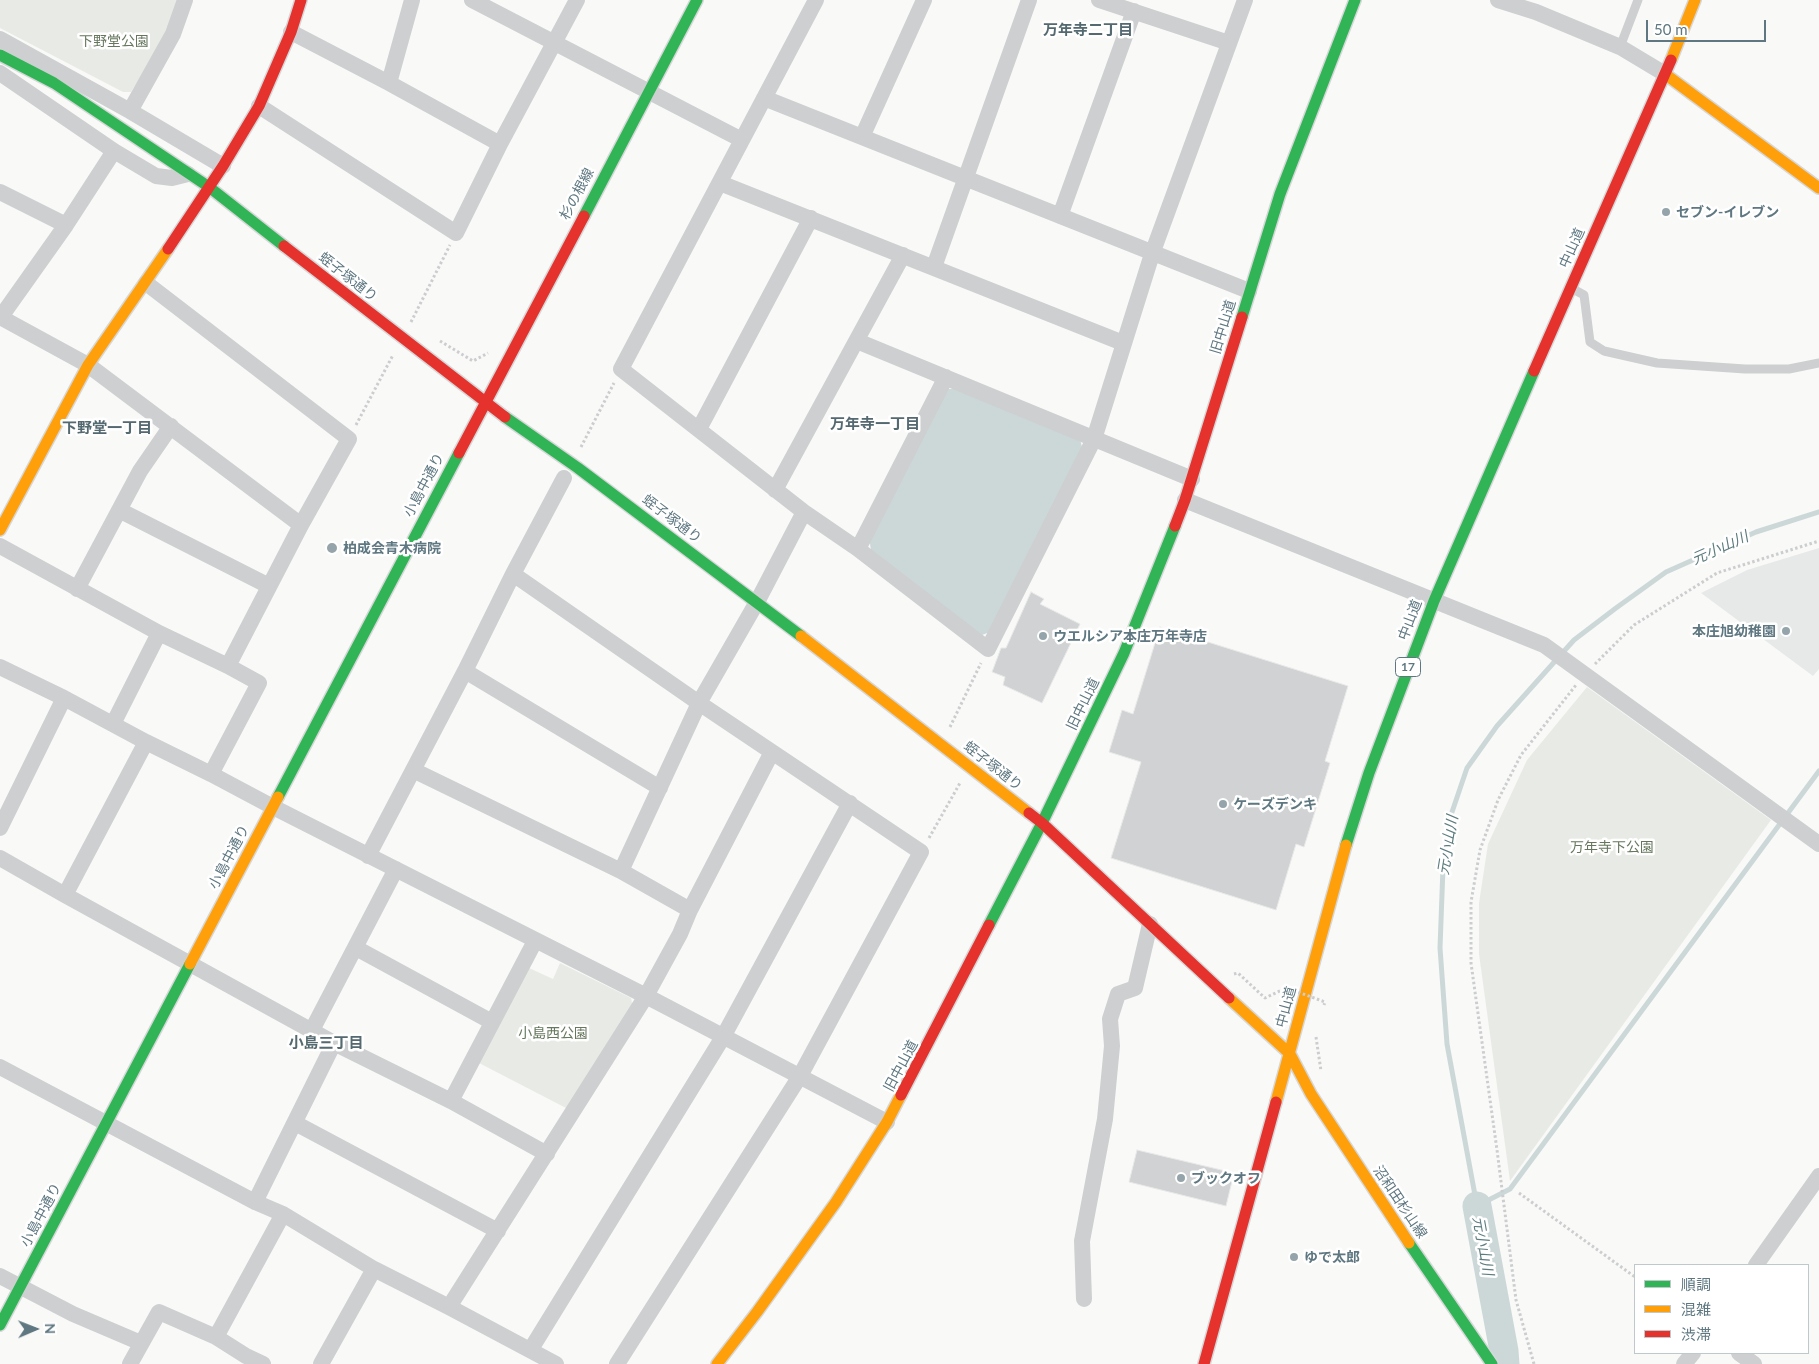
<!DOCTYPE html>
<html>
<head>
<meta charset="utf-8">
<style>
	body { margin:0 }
	#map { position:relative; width:1819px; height:1364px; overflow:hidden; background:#f9f9f8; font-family:Lato,"Noto Sans JP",sans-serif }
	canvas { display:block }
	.legend { position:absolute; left:1634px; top:1264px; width:175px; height:90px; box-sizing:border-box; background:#fff; border:1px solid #bfc9cc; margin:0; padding:6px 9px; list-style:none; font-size:15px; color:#5e7780 }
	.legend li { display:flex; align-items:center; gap:10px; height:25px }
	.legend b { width:25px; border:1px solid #bfc9cc }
	.north { position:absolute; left:10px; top:1304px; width:50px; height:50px; -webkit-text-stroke:4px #fff; paint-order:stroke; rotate:89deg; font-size:14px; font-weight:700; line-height:20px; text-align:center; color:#5e7780 }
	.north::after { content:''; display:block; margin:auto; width:18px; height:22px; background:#5e7780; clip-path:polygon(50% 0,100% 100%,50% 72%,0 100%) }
	.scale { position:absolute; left:1646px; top:20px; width:120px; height:22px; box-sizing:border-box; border:2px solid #5e7780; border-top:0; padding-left:6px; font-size:15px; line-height:18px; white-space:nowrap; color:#5e7780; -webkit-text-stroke:4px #fff; paint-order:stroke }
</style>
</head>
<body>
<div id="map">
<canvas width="1819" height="1364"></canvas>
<ul class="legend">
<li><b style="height:6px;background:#30b455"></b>順調</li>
<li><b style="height:6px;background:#ff9f0a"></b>混雑</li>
<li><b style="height:6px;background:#e5322d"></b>渋滞</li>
</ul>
<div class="north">N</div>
<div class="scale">50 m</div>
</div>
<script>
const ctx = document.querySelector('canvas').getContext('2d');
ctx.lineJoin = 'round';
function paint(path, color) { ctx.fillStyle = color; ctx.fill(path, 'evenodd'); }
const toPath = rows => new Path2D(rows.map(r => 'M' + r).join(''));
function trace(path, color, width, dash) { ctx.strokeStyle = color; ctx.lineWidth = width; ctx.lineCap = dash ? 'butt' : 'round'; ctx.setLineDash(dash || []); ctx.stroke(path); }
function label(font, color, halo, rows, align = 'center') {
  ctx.font = font + ' Lato,"Noto Sans JP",sans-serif'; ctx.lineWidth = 5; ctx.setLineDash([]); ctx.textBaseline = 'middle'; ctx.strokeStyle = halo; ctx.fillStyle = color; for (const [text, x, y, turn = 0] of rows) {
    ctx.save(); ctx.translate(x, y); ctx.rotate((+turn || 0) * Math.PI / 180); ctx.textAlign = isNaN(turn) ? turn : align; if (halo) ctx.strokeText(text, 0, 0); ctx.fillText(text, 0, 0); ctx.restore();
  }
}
const built = toPath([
	[1819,548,1819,669,1813,676,1701,593,1747,570]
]);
const green = toPath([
	[0,0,179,0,169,32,131,92,123,92,0,28],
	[1587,687,1771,820,1510,1181,1479,954,1479,903,1488,844,1527,760],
	[560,963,631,998,633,1008,566,1108,479,1063,529,968,553,979]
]);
const water = toPath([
	[947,389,955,389,1080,439,1082,447,990,632,982,635,871,551,869,536]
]);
const stream = toPath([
	[1819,512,1756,532,1666,572,1616,608,1574,640,1497,726,1467,768,1451,815,1443,867,1440,948,1447,1044,1477,1206,1510,1189,1819,771]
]);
const river = toPath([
	[1477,1206,1504,1351,1505,1364]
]);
const building = toPath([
	[1031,592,1044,599,1040,604,1080,624,1042,703,1003,685,1005,677,992,672,1001,648,1006,648,1031,592],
	[1160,627,1348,686,1325,761,1330,763,1304,847,1296,844,1276,910,1111,858,1141,762,1109,752,1122,710,1133,714,1160,627],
	[1137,1150,1234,1173,1226,1206,1129,1182,1137,1150]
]);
const path = toPath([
	[411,322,450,245],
	[440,341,473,361,488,353],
	[356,425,393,355],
	[581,447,614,383],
	[1595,664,1634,625,1717,573,1819,541],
	[950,727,981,663],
	[929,838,960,783],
	[1234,974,1238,973,1265,998,1284,989],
	[1316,1037,1321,1071],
	[1519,1193,1635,1277],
	[1534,1364,1516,1300,1497,1150,1471,963,1471,902,1480,850,1498,800,1521,755,1576,685]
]);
const lane = toPath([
	[1620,47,1638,0],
	[1573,289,1584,295,1590,342,1604,351,1657,363,1745,369,1789,369,1819,363]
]);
const street = toPath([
	[472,0,742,140],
	[816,0,621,369,804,512,858,549,988,649,1094,439,1152,254,1245,0],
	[1099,0,1229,43],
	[1498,0,1536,12,1620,47,1665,74],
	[291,32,389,83,500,144],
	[0,39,130,111,223,166],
	[0,73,114,151,156,176,172,178,188,174],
	[389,83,412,0],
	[764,98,1249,291],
	[259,106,456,233,500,144,577,0],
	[130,111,173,34,185,0],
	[862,137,924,0],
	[720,183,1123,343],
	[0,192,66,225],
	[1060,216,1134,11],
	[934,267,1029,0],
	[146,283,349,439,301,525,228,666],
	[0,317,88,365,301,525],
	[0,318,66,225,114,151],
	[857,341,1192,479],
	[699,429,811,218],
	[775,490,903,255],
	[1185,500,1544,645,1819,844],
	[119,510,269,586],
	[0,546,159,633,228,666,259,683,211,774],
	[858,549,946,377],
	[513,574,699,703,921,852,800,1076,617,1364],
	[77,589,140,471,171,426],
	[0,667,64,698,146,742,211,774,273,807,646,996,887,1122],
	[465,671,660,788],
	[113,724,159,633],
	[413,770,621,871,690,910],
	[0,828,64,698],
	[368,856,465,671,513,574,564,478],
	[0,858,65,895,334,1043,451,1101,547,1154],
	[621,871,699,703,757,602,804,512],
	[65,895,146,742],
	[356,948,492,1022],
	[312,1030,396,869],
	[0,1067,255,1202,283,1214,374,1269,449,1307,556,1364],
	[451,1101,535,941],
	[295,1123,498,1231],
	[255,1202,334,1043],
	[1756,1265,1819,1176],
	[0,1276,73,1314,141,1343],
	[1084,1299,1082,1241,1105,1119,1112,1046,1110,1019,1118,994,1135,988,1150,924],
	[449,1307,646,996,680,934,690,910,772,752],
	[216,1337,283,1214],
	[531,1349,723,1037,850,803],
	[1739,1353,1754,1364],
	[130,1364,159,1312,216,1337,246,1356,263,1364],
	[321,1364,374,1269],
	[1684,1364,1693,1353]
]);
const fast = toPath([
	[0,55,54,83,209,187,284,246],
	[584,216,697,0],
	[1242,317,1280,194,1355,0],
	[505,417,578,468,801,636],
	[278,797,459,453],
	[1346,845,1369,773,1434,601,1534,371],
	[989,925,1042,823,1124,653,1175,526],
	[1409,1243,1492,1364],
	[0,1325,190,964]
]);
const slow = toPath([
	[1671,60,1695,0],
	[1665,74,1819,188],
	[0,530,88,365,168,249],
	[801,636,1029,813],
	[190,964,278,797],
	[1229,998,1290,1054,1311,1094,1409,1243],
	[1276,1102,1346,845],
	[717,1364,757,1312,836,1202,887,1122,901,1095]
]);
const jam = toPath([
	[284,246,505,417],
	[168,249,223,166,259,106,291,32,301,0],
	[1534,371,1671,60],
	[459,453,584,216],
	[1175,526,1185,500,1242,317],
	[1029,813,1042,823,1229,998],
	[901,1095,989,925],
	[1204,1364,1276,1102]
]);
const pathBridge = toPath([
	[1284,989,1287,988,1325,1002,1324,1005]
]);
const markers = [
	[1666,212,5,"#94a4aa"],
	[332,548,6,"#94a4aa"],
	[1786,631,5,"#94a4aa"],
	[1043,636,5,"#94a4aa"],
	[1223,804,5,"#94a4aa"],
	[1181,1178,5,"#94a4aa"],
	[1294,1257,5,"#94a4aa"]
];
const shields = [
	[1408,667,25]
];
const shieldNames = [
	["17",1408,667]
];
const parkNames = [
	["下野堂公園",114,41],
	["万年寺下公園",1612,847],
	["小島西公園",553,1033]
];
const streetNames = [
	["杉の根線",577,194,-62],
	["中山道",1572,248,-66],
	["蛭子塚通り",348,277,38],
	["旧中山道",1223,327,-73],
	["小島中通り",424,485,-62],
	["蛭子塚通り",672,519,37],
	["中山道",1410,620,-69],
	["旧中山道",1083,704,-64],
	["蛭子塚通り",993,766,38],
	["小島中通り",229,857,-62],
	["中山道",1286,1007,-75],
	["旧中山道",901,1066,-62],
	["沼和田杉山線",1400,1202,56],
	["小島中通り",41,1215,-62]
];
const poiNames = [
	["セブン-イレブン",1676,212],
	["柏成会青木病院",343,548],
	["本庄旭幼稚園",1776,631,"right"],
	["ウエルシア本庄万年寺店",1053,636],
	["ケーズデンキ",1233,804],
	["ブックオフ",1191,1178],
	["ゆで太郎",1304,1257]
];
const neighbourhoodNames = [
	["万年寺二丁目",1088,30],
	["万年寺一丁目",875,424],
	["下野堂一丁目",107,428],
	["小島三丁目",326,1043]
];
const waterNames = [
	["元小山川",1720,548,-24],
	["元小山川",1448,845,-81],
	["元小山川",1483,1246,80]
];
paint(built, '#e7e9e8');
paint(green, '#e8ebe5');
paint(water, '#ccd8d8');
trace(stream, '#ccd8d8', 5);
trace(river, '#ccd8d8', 29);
paint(building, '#d0d2d3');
trace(building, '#e8e8e8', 1);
trace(fast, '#d6d7d8', 14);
trace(slow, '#d6d7d8', 14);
trace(jam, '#d6d7d8', 14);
trace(path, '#cbcdce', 3, [2.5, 2.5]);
trace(lane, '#cdcfd0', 9);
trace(street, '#cdcfd0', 16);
trace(fast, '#30b455', 11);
trace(slow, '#ff9f0a', 11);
trace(jam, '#e5322d', 11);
trace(pathBridge, '#cbcdce', 3, [2.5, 2.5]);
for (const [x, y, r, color] of markers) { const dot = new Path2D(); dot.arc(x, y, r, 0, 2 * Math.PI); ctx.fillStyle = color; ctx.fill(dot); trace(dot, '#fff', 2); }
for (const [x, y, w] of shields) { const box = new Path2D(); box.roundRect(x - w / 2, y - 9.5, w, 19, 4); ctx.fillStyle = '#fff'; ctx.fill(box); trace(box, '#5e7780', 1); }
label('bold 12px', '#5e7780', null, shieldNames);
label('14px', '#66775d', '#fff', parkNames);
label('14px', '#5e7780', '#fff', streetNames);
label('bold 14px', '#5e7780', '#fff', poiNames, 'left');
label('bold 15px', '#546970', '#fff', neighbourhoodNames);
label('italic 15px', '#5d7c7e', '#fff', waterNames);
</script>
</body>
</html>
